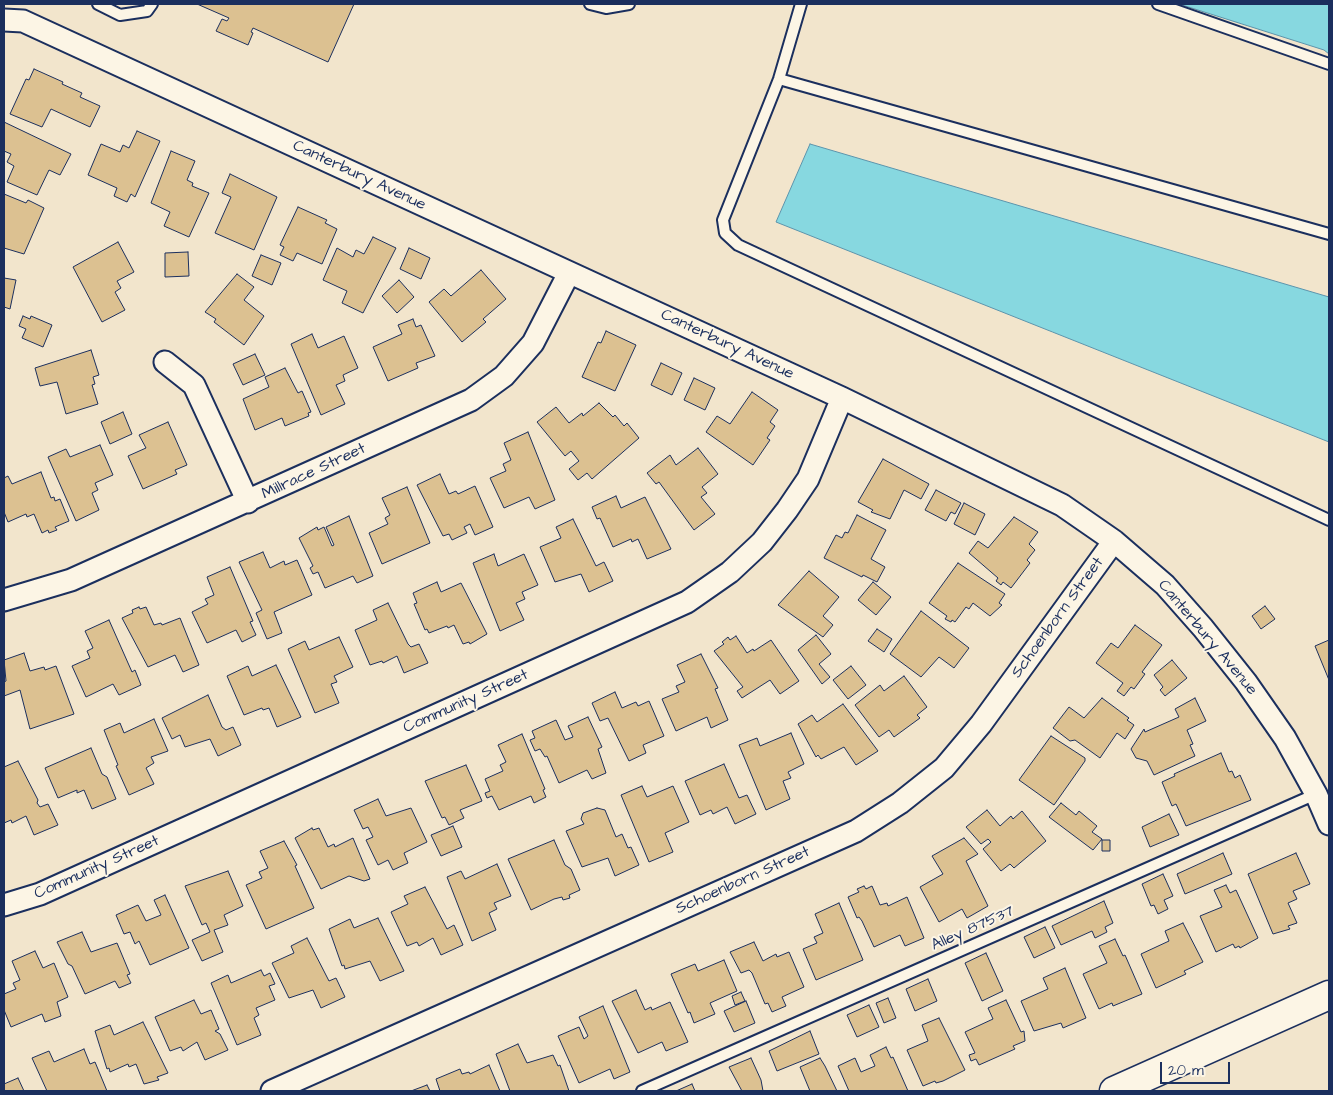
<!DOCTYPE html>
<html>
<head>
<meta charset="utf-8">
<style>
	body { margin:0 }
	#map { position:relative; width:1333px; height:1095px; overflow:hidden; background:#f2e5cc; font-family:"Architects Daughter",sans-serif }
	canvas { display:block }
	.frame { position:absolute; inset:0; border:5px solid #1b2f5e; pointer-events:none }
	.scale { position:absolute; left:1160px; top:1062px; width:70px; height:22px; box-sizing:border-box; border:2px solid #1b2f5e; border-top:0; padding-left:6px; font-size:15px; line-height:18px; white-space:nowrap; color:#1b2f5e; -webkit-text-stroke:4px #fcf5e5; paint-order:stroke }
</style>
</head>
<body>
<div id="map">
<canvas width="1333" height="1095"></canvas>
<div class="frame"></div>
<div class="scale">20 m</div>
</div>
<script>
const ctx = document.querySelector('canvas').getContext('2d');
ctx.lineJoin = 'round';
function paint(path, color) { ctx.fillStyle = color; ctx.fill(path, 'evenodd'); }
const toPath = rows => new Path2D(rows.map(r => 'M' + r).join(''));
function trace(path, color, width, dash) { ctx.strokeStyle = color; ctx.lineWidth = width; ctx.lineCap = dash ? 'butt' : 'round'; ctx.setLineDash(dash || []); ctx.stroke(path); }
function label(font, color, halo, rows, align = 'center') {
  ctx.font = font + ' "Architects Daughter",sans-serif'; ctx.lineWidth = 4; ctx.setLineDash([]); ctx.textBaseline = 'middle'; ctx.strokeStyle = halo; ctx.fillStyle = color; for (const [text, x, y, turn = 0] of rows) {
    ctx.save(); ctx.translate(x, y); ctx.rotate((+turn || 0) * Math.PI / 180); ctx.textAlign = isNaN(turn) ? turn : align; if (halo) ctx.strokeText(text, 0, 0); ctx.fillText(text, 0, 0); ctx.restore();
  }
}
const water = toPath([
	[1179,4,1329,4,1329,54,1324,50,1179,4],
	[810,144,1329,297,1329,442,776,222,810,144]
]);
const building = toPath([
	[197,4,354,4,328,62,253,28,251,32,253,33,248,45,216,31,222,19,227,21,229,18,197,4],
	[34,69,63,82,62,84,82,93,80,97,100,106,90,127,51,109,42,127,10,114,26,79,29,80,34,69],
	[4,122,71,154,60,175,49,170,37,195,7,182,14,166,7,162,11,154,4,151,4,122],
	[137,131,160,141,135,197,131,194,127,202,114,196,117,188,88,175,101,144,120,152,123,145,129,148,137,131],
	[171,151,195,161,187,180,193,183,192,186,209,193,189,237,164,226,170,212,151,203,171,151],
	[230,174,277,197,254,250,215,233,231,197,222,193,230,174],
	[4,194,26,203,28,200,44,208,24,254,4,248,4,194],
	[298,207,327,220,325,223,337,229,322,264,297,253,293,261,280,255,284,247,280,245,298,207],
	[373,237,396,248,363,313,342,303,347,291,323,280,337,248,353,257,356,250,364,254,373,237],
	[118,242,134,272,117,281,121,288,115,292,125,310,102,322,73,267,118,242],
	[409,248,430,258,421,279,400,269,409,248],
	[188,252,189,276,165,277,165,253,188,252],
	[261,255,281,263,272,285,252,276,261,255],
	[481,270,506,299,483,319,486,322,462,342,429,302,444,289,451,296,481,270],
	[237,274,254,287,244,300,264,316,244,345,214,322,216,319,205,312,237,274],
	[4,278,16,280,10,309,4,307,4,278],
	[399,280,414,297,397,313,382,296,399,280],
	[23,316,30,319,31,316,52,325,43,347,22,338,26,329,19,326,23,316],
	[413,319,416,327,421,325,435,356,416,363,418,368,388,381,373,347,402,334,398,325,413,319],
	[606,331,636,345,615,391,582,377,598,342,601,343,606,331],
	[312,334,318,348,344,336,358,368,343,375,345,381,336,385,345,404,321,415,291,344,312,334],
	[91,350,99,375,93,377,95,384,92,385,98,404,66,414,57,382,40,386,35,368,91,350],
	[255,354,265,375,243,385,233,364,255,354],
	[661,363,682,373,672,395,651,385,661,363],
	[285,368,298,393,302,391,311,412,308,413,309,416,285,426,282,418,255,430,243,399,269,387,265,377,285,368],
	[694,378,715,388,705,410,684,400,694,378],
	[752,392,778,410,770,422,775,426,767,438,770,440,753,465,706,432,717,416,730,424,752,392],
	[599,403,613,417,615,415,624,426,627,423,639,438,592,479,587,473,578,480,569,469,579,461,571,451,565,456,537,422,556,407,569,423,582,413,583,416,599,403],
	[123,412,132,434,110,444,101,422,123,412],
	[168,422,187,465,175,470,177,474,143,489,128,456,146,448,139,435,168,422],
	[528,432,555,500,535,509,529,497,504,508,490,478,506,471,503,464,511,460,504,443,528,432],
	[100,445,113,475,95,483,98,490,92,493,99,510,76,521,48,457,66,449,70,457,100,445],
	[698,448,718,474,702,487,707,493,701,497,715,514,694,530,659,482,656,484,647,473,670,455,676,465,698,448],
	[883,459,929,484,921,499,904,490,890,519,871,512,873,510,858,502,883,459],
	[41,472,51,498,54,497,55,501,60,499,69,521,55,527,57,530,49,533,48,530,42,533,34,514,27,517,26,514,8,522,4,512,4,478,8,476,12,484,41,472],
	[440,474,449,494,456,491,458,494,475,486,493,527,475,535,470,524,464,527,467,533,452,540,449,534,443,536,417,485,440,474],
	[407,487,430,543,382,564,369,533,388,524,385,518,390,515,382,498,407,487],
	[936,490,961,503,955,514,951,512,946,521,925,510,936,490],
	[616,496,621,508,645,497,671,549,647,559,638,539,632,542,631,539,613,547,600,518,597,519,592,507,616,496],
	[964,503,985,514,975,535,954,524,964,503],
	[857,515,886,530,871,559,885,567,877,582,863,575,862,577,824,558,836,535,842,538,845,532,848,533,857,515],
	[349,516,373,576,357,583,353,576,325,588,318,572,313,574,310,568,313,566,299,538,317,527,318,530,324,527,332,546,334,545,326,527,349,516],
	[1014,517,1038,532,1029,544,1035,550,1027,560,1030,563,1011,588,1003,582,1001,585,996,581,998,578,969,553,978,541,988,548,1014,517],
	[573,519,596,566,604,562,613,581,589,592,581,574,555,582,540,547,561,538,556,527,573,519],
	[263,552,270,568,284,561,285,565,297,560,312,595,274,612,282,633,267,639,256,613,262,610,239,562,263,552],
	[494,554,498,566,524,554,538,585,522,592,525,599,516,603,524,620,500,631,473,563,494,554],
	[958,563,1005,594,999,603,1002,605,990,616,973,603,969,609,966,607,955,622,952,620,951,622,945,619,947,616,929,603,958,563],
	[230,567,253,621,250,622,256,635,242,642,236,630,207,643,192,612,208,604,205,599,214,595,207,577,230,567],
	[809,571,839,597,823,616,833,625,823,637,778,605,809,571],
	[437,582,441,592,461,583,487,634,470,644,469,642,463,644,454,625,448,628,447,626,429,633,427,629,425,630,414,604,417,603,413,593,437,582],
	[873,582,891,597,876,615,858,600,873,582],
	[388,603,408,644,411,647,419,644,428,663,404,673,397,656,383,663,382,661,370,665,355,630,377,620,373,610,388,603],
	[1265,606,1275,619,1261,629,1252,616,1265,606],
	[139,607,140,609,146,607,154,625,161,623,162,625,180,618,199,665,183,672,175,655,148,667,122,618,133,613,132,610,139,607],
	[921,611,969,648,954,668,939,657,921,677,890,654,921,611],
	[109,620,132,672,135,670,141,685,119,695,113,684,86,697,72,666,90,658,87,651,93,648,85,631,109,620],
	[1135,625,1162,645,1142,672,1145,674,1134,689,1131,687,1124,696,1117,691,1123,683,1096,663,1111,643,1118,648,1135,625],
	[877,629,892,639,884,652,868,641,877,629],
	[816,635,831,654,819,664,830,677,822,684,798,650,816,635],
	[736,636,747,653,753,649,754,651,771,640,799,681,780,694,770,680,742,698,737,691,743,687,714,651,724,644,722,642,728,637,730,640,736,636],
	[339,637,353,667,334,676,337,682,331,684,339,703,315,713,288,649,305,641,309,650,339,637],
	[1329,640,1329,680,1315,646,1329,640],
	[24,653,30,671,44,667,45,670,56,666,74,714,30,729,20,690,4,696,4,682,6,681,4,660,24,653],
	[701,654,718,688,715,689,728,720,711,728,707,717,676,731,662,699,679,692,676,686,685,682,677,665,701,654],
	[1172,660,1187,678,1165,696,1160,690,1163,687,1154,675,1172,660],
	[276,665,301,717,277,727,269,708,263,710,262,708,244,715,227,676,248,666,252,676,276,665],
	[851,666,866,685,848,699,833,680,851,666],
	[904,676,927,707,917,715,920,718,894,737,889,730,879,737,855,705,880,685,884,691,904,676],
	[615,692,622,708,636,702,638,706,649,701,664,736,643,745,646,753,629,761,608,718,600,721,592,703,615,692],
	[208,695,222,727,226,730,233,727,241,745,218,756,210,739,185,747,180,735,172,739,162,718,208,695],
	[1102,698,1129,718,1127,720,1134,725,1125,739,1117,733,1100,758,1075,740,1070,741,1053,728,1069,707,1084,718,1102,698],
	[1195,698,1206,721,1187,730,1193,744,1190,745,1195,756,1154,775,1147,761,1136,758,1131,749,1144,729,1145,732,1179,717,1175,709,1195,698],
	[843,704,878,751,856,765,844,747,821,759,818,755,816,757,798,724,812,715,817,722,843,704],
	[588,717,602,747,598,749,606,773,592,779,587,770,559,783,547,756,545,757,540,749,535,751,530,740,535,738,532,731,556,720,565,740,573,737,568,726,588,717],
	[154,719,168,751,151,757,154,763,146,768,154,784,129,795,116,766,118,765,104,730,120,723,124,733,154,719],
	[791,733,804,764,788,772,791,778,783,781,790,799,766,810,739,745,757,738,760,746,791,733],
	[522,734,545,789,543,790,546,797,534,803,531,796,499,810,492,796,487,798,485,793,490,791,485,779,503,771,500,765,506,762,498,745,522,734],
	[1051,736,1085,758,1085,761,1054,805,1019,780,1051,736],
	[91,748,102,774,107,777,116,799,92,809,84,790,77,793,77,790,58,798,45,768,91,748],
	[1221,753,1229,772,1232,771,1235,778,1240,775,1251,800,1186,826,1176,804,1172,806,1162,782,1175,776,1174,774,1221,753],
	[18,761,38,800,37,803,40,807,48,804,58,825,34,835,26,816,12,823,11,820,4,823,4,767,18,761],
	[724,764,739,798,747,795,756,814,735,824,727,807,713,814,711,810,700,815,685,781,724,764],
	[466,765,482,801,460,810,464,818,449,825,445,817,442,818,425,781,466,765],
	[642,786,647,797,673,786,689,822,665,833,673,852,649,862,621,795,642,786],
	[378,799,386,816,411,808,427,842,404,853,408,863,393,870,388,860,378,865,366,840,373,837,368,827,363,829,354,810,378,799],
	[1061,803,1076,815,1079,811,1097,826,1092,832,1102,839,1093,850,1049,817,1061,803],
	[597,808,605,810,616,837,622,834,628,848,631,847,639,865,615,876,608,858,582,867,566,831,584,824,581,819,583,813,597,808],
	[987,810,1000,826,1011,816,1013,819,1022,811,1046,841,1014,868,1010,864,1001,871,983,849,991,842,988,839,981,844,966,827,987,810],
	[1169,814,1179,835,1150,847,1142,827,1169,814],
	[453,826,462,847,441,856,431,835,453,826],
	[312,828,313,830,319,828,328,847,334,844,335,847,353,838,370,879,364,881,349,876,321,889,295,838,312,828],
	[964,838,978,854,966,861,988,906,967,918,962,909,939,922,920,887,943,874,932,856,964,838],
	[554,840,565,865,571,869,580,890,569,895,570,898,563,900,562,897,554,899,531,910,508,859,554,840],
	[1102,840,1110,840,1110,851,1102,851,1102,840],
	[284,841,297,865,295,866,314,908,266,929,246,885,262,878,259,872,268,868,260,851,284,841],
	[1223,853,1232,874,1185,894,1177,874,1223,853],
	[1296,853,1310,884,1293,891,1297,899,1288,903,1297,923,1288,926,1290,929,1273,934,1248,874,1296,853],
	[497,864,511,896,494,903,497,909,489,913,496,930,472,941,447,877,461,871,465,879,497,864],
	[228,871,243,906,224,915,228,925,214,930,223,952,202,961,192,940,210,932,206,923,202,925,185,886,228,871],
	[1163,874,1173,896,1164,900,1168,909,1158,914,1154,905,1151,906,1142,884,1163,874],
	[1226,885,1230,893,1236,890,1258,938,1240,948,1239,946,1235,948,1233,944,1216,952,1200,916,1222,907,1214,890,1226,885],
	[864,886,866,889,872,886,880,905,887,903,888,906,907,897,924,938,905,946,900,935,874,947,862,921,859,917,857,918,848,897,859,892,857,889,864,886],
	[425,887,447,929,454,925,463,945,441,955,433,938,419,946,417,942,407,946,391,912,408,904,404,896,425,887],
	[165,895,189,948,150,965,139,941,135,944,130,932,124,934,116,915,138,905,146,921,161,915,154,900,165,895],
	[1104,901,1113,923,1105,927,1107,932,1095,938,1092,931,1061,945,1052,926,1104,901],
	[839,903,863,960,816,980,803,949,817,943,814,937,823,933,815,914,839,903],
	[378,918,404,971,380,981,370,961,345,969,344,965,342,966,329,929,350,919,354,928,378,918],
	[1183,923,1203,962,1184,971,1186,974,1156,988,1141,954,1169,941,1165,931,1183,923],
	[1045,927,1055,948,1034,958,1024,937,1045,927],
	[82,932,91,952,117,943,130,974,127,975,131,983,119,988,115,981,85,994,72,966,68,964,57,942,82,932],
	[307,938,329,981,336,978,345,997,321,1008,313,990,289,998,272,963,294,953,291,946,307,938],
	[1115,939,1123,956,1125,955,1142,994,1113,1006,1112,1003,1099,1009,1083,974,1107,963,1099,946,1115,939],
	[754,942,763,961,776,954,777,957,789,952,804,987,782,997,786,1006,772,1012,768,1003,765,1004,752,973,749,970,741,973,730,952,754,942],
	[35,951,43,968,54,963,68,997,57,1002,61,1016,45,1022,42,1014,11,1027,4,1010,4,994,16,989,13,983,20,980,12,961,35,951],
	[986,953,1003,991,982,1001,965,963,986,953],
	[724,960,737,991,710,1003,715,1014,694,1023,690,1012,688,1013,671,974,695,964,698,971,724,960],
	[1065,968,1086,1018,1063,1028,1061,1023,1034,1031,1021,1001,1048,989,1043,978,1065,968],
	[261,970,264,976,270,973,275,984,269,986,275,1000,256,1008,259,1015,254,1018,261,1035,237,1045,211,983,228,975,231,983,261,970],
	[928,979,937,1001,915,1011,906,989,928,979],
	[636,990,645,1010,651,1007,652,1010,670,1002,688,1042,666,1051,662,1042,638,1053,612,1001,636,990],
	[741,992,745,1001,735,1005,732,996,741,992],
	[888,998,896,1018,884,1023,876,1003,888,998],
	[194,1000,201,1014,211,1010,219,1029,215,1031,220,1034,228,1050,205,1060,197,1042,183,1051,181,1047,170,1051,155,1017,194,1000],
	[1006,1000,1021,1032,1024,1031,1025,1041,1013,1046,1015,1049,979,1065,976,1059,971,1061,969,1055,975,1053,965,1032,993,1019,988,1008,1006,1000],
	[746,1001,755,1023,734,1032,724,1011,746,1001],
	[869,1005,879,1027,857,1037,847,1015,869,1005],
	[603,1006,630,1072,614,1079,610,1069,579,1083,558,1036,579,1027,584,1039,588,1036,579,1017,603,1006],
	[939,1018,965,1070,943,1081,936,1083,935,1081,923,1086,907,1050,928,1041,922,1025,939,1018],
	[143,1022,168,1073,157,1077,159,1080,144,1084,136,1064,129,1067,128,1064,110,1072,109,1068,107,1069,95,1031,110,1025,114,1035,143,1022],
	[810,1031,819,1054,777,1071,769,1051,810,1031],
	[518,1044,527,1063,553,1055,558,1066,560,1065,569,1091,510,1091,496,1054,518,1044],
	[886,1047,891,1058,893,1057,908,1091,849,1091,838,1066,855,1058,861,1072,875,1066,870,1055,886,1047],
	[84,1049,90,1064,95,1062,107,1091,47,1091,32,1058,49,1051,54,1062,84,1049],
	[751,1058,761,1080,763,1091,742,1091,729,1067,751,1058],
	[820,1058,825,1066,837,1091,810,1091,800,1067,820,1058],
	[489,1065,500,1091,440,1091,436,1079,460,1069,462,1074,469,1072,470,1074,489,1065],
	[18,1078,24,1091,4,1091,4,1084,18,1078],
	[692,1084,695,1091,676,1091,692,1084],
	[427,1085,430,1091,411,1091,427,1085]
]);
const service = toPath([
	[98,4,120,15,147,11,152,4],
	[590,4,606,8,629,4],
	[801,4,779,79,723,220,725,233,738,245,1329,520],
	[1158,4,1329,64],
	[779,79,1329,234],
	[642,1091,1316,794]
]);
const minor = toPath([
	[4,20,23,21,842,398,1062,505,1114,541,1165,585,1203,628,1246,682,1285,738,1316,794,1329,824],
	[165,362,194,385,248,502],
	[4,600,71,580,471,400,504,376,533,343,569,273],
	[4,905,40,894,687,602,730,572,762,542,787,510,808,479,842,398],
	[272,1091,856,831,900,803,944,768,981,724,1114,541]
]);
const primary = toPath([
	[1114,1091,1329,995]
]);
const streetNames = [
	["Canterbury Avenue",359,176,25],
	["Canterbury Avenue",727,345,25],
	["Millrace Street",314,472,-25],
	["Schoenborn Street",1058,618,-54],
	["Canterbury Avenue",1207,638,50],
	["Community Street",466,702,-24],
	["Community Street",97,868,-24],
	["Schoenborn Street",743,881,-24],
	["Alley 87537",973,929,-24]
];
paint(water, '#87d8e0');
trace(water, '#5c94ac', 1);
paint(building, '#dcc191');
trace(building, '#1b2f5e', 1);
trace(service, '#1b2f5e', 14);
trace(minor, '#1b2f5e', 25);
trace(primary, '#1b2f5e', 31);
trace(service, '#fcf5e5', 10);
trace(minor, '#fcf5e5', 21);
trace(primary, '#fcf5e5', 28);
label('16px', '#1b2f5e', '#fcf5e5', streetNames);
</script>
</body>
</html>
